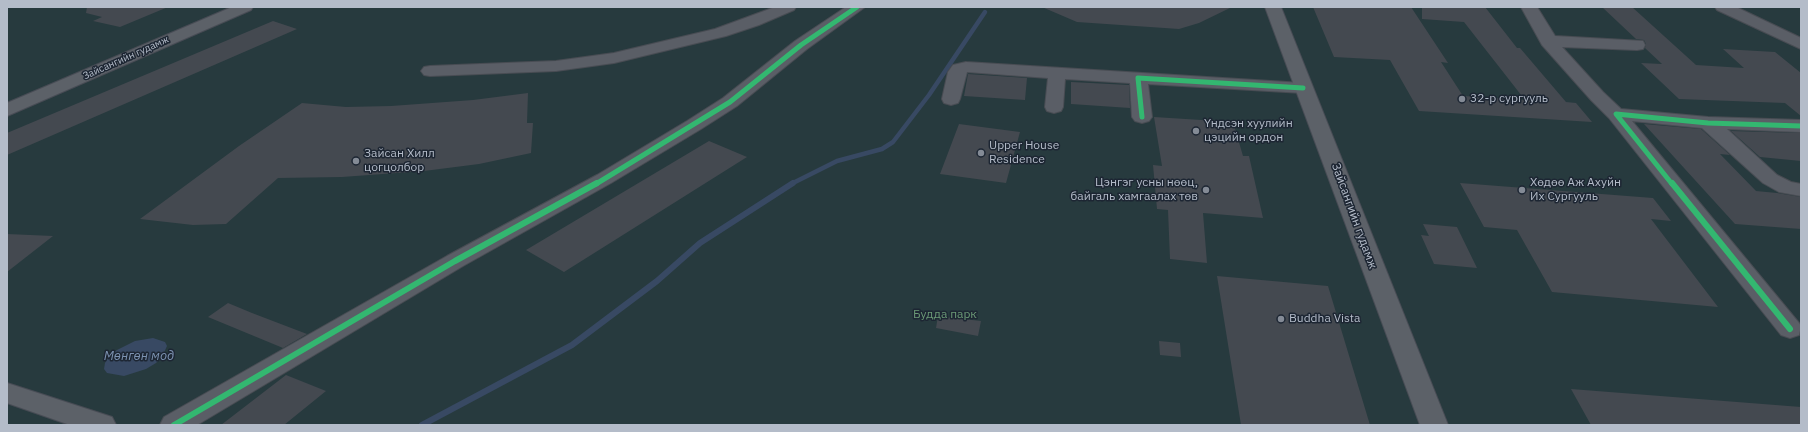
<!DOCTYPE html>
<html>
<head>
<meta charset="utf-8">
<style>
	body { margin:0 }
	#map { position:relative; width:1808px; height:432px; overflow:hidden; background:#2a3038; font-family:"IBM Plex Sans",sans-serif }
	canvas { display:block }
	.frame { position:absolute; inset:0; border:8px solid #b4bcc9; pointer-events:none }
</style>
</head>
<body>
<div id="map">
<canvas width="1808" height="432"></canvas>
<div class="frame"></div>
</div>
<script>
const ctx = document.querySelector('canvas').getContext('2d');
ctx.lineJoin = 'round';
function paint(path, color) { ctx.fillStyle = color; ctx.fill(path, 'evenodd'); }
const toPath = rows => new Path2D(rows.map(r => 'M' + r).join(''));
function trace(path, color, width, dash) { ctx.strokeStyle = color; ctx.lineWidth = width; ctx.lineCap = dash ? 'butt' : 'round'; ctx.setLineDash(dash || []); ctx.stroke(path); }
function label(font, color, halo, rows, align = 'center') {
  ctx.font = font + ' "IBM Plex Sans",sans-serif'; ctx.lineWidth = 3; ctx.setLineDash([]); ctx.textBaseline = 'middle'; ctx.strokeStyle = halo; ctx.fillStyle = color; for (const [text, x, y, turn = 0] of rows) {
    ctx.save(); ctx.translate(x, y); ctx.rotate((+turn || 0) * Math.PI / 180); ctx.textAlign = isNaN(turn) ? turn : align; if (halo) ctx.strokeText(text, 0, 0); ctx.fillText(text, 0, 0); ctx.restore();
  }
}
const green = toPath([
	[7,7,1801,7,1801,425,7,425]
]);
const water = toPath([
	[153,338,165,342,167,346,162,357,156,363,146,369,124,376,107,373,104,369,105,363,109,356,117,350,135,341]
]);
const streamFar1 = toPath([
	[791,184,837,161,882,149,893,142,929,95,985,12]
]);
const stream = toPath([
	[422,425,572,345,657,281,700,243,793,183]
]);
const building = toPath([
	[87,7,168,7,120,27,93,21,102,17,86,13],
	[1042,7,1232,7,1199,23,1179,29,1077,22],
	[1313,7,1411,7,1448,63,1441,62,1463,96,1525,100,1464,22,1422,19,1422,7,1485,7,1517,48,1520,48,1566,102,1576,103,1592,122,1419,111,1390,60,1334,57],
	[1602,7,1632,7,1696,65,1744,68,1723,49,1775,52,1801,73,1801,116,1785,103,1679,99,1641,63,1662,64,1645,48,1646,44,1644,40,1636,39],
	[273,21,297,29,7,155,7,133],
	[968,74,1027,78,1025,100,964,96],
	[1071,82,1129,85,1130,108,1071,104],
	[528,93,527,123,533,123,531,153,479,164,424,171,342,177,278,178,226,224,193,225,140,219,239,146,302,103,346,107,391,106,473,100],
	[1154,117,1233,122,1243,156,1249,156,1263,218,1203,213,1207,263,1170,259,1168,210,1157,209,1153,165,1162,166],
	[959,124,1020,132,1006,183,940,174],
	[1644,124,1701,129,1730,155,1720,154,1756,191,1777,193,1801,197,1801,229,1735,224],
	[1731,131,1801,133,1801,161,1760,157],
	[709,141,747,157,564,272,526,250],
	[1460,183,1653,198,1671,221,1651,219,1718,307,1552,292,1517,230,1484,227],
	[1423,224,1457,227,1477,268,1434,264,1421,235,1429,236],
	[7,234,53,236,7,272],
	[1217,276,1328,286,1370,425,1241,425],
	[228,303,252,313,307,334,283,348,208,317],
	[938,316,981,321,978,336,936,328],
	[1159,341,1180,343,1181,357,1160,355],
	[286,375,326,391,284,425,221,425],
	[1571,389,1801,407,1801,425,1591,425]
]);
const minor = toPath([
	[775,7,796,7,794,10,759,25,726,36,614,63,556,71,430,76,424,75,421,71,424,67,430,66,556,61,614,53,715,29,775,7],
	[846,7,865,7,807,49,737,106,701,129,611,183,463,266,197,425,160,425,164,417,447,256,597,175,687,121,723,98,795,41,846,7],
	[1521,7,1537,7,1555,36,1643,41,1645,45,1643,49,1637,50,1562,47,1603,92,1621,109,1708,117,1801,120,1801,132,1727,129,1777,175,1791,182,1801,184,1801,196,1779,192,1763,183,1702,128,1632,121,1799,323,1801,326,1799,335,1790,338,1781,335,1609,118,1591,100,1542,45,1521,7],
	[1715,7,1736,7,1801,38,1801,49,1717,10,1715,7],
	[966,62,1303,83,1309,84,1312,88,1309,92,1303,93,1148,84,1152,117,1149,121,1142,123,1135,121,1132,117,1130,83,1065,79,1063,107,1061,111,1054,113,1047,111,1045,107,1048,78,967,72,960,99,958,103,951,105,944,103,942,99,948,72,953,65,966,62]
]);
const major = toPath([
	[232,7,253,7,251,10,7,116,7,103,232,7],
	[1265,7,1281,7,1448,425,1420,425,1265,7],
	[7,383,112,417,116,425,70,425,7,403,7,383]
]);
const cyclewayFar1 = toPath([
	[1142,117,1138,78,1303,88],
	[596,184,730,102,801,45,857,7],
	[1672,184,1616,114,1708,123,1801,126]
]);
const cycleway = toPath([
	[1672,183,1790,329],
	[174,425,455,261,597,183]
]);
const markers = [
	[1462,99,4,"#848b96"],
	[1196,131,4,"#848b96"],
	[981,153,4,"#848b96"],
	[356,161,4,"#848b96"],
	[1206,190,4,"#848b96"],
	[1522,190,4,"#848b96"],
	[1281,319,4,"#848b96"]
];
const farStreetnames = [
	["Зайсангийн гудамж",126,58,-24]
];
const poiNames = [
	["32-р сургууль",1470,99],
	["Үндсэн хуулийн",1204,124],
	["цэцийн ордон",1204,138],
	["Upper House",989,146],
	["Residence",989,160],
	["Зайсан Хилл",364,154],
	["цогцолбор",364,168],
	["Цэнгэг усны нөөц,",1198,183,"right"],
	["байгаль хамгаалах төв",1198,197,"right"],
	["Хөдөө Аж Ахуйн",1530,183],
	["Их Сургууль",1530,197],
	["Buddha Vista",1289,319]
];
const streetNames = [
	["Зайсангийн гудамж",1354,216,70]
];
const parkNames = [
	["Будда парк",945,315]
];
const waterNames = [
	["Мөнгөн мод",139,356]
];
paint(green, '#273a3e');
paint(water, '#384963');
trace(streamFar1, '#384963', 4.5);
trace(stream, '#384963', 6);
paint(building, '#444950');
trace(minor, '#484c53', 2);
trace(major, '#484c55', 2);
paint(minor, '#5a5e66');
paint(major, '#5c6168');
trace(cyclewayFar1, '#33b770', 5);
trace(cycleway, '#33b770', 6);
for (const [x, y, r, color] of markers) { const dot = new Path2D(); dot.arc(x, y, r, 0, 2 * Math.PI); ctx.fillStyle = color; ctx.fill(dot); trace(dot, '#1d2633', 1.5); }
label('10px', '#b4bcc9', '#1d2633', farStreetnames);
label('12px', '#b4bcc9', '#1d2633', poiNames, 'left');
label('12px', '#b4bcc9', '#1d2633', streetNames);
label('12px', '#6b9a76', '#1d2633', parkNames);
label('italic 13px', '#7c92b1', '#1d2633', waterNames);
</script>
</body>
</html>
